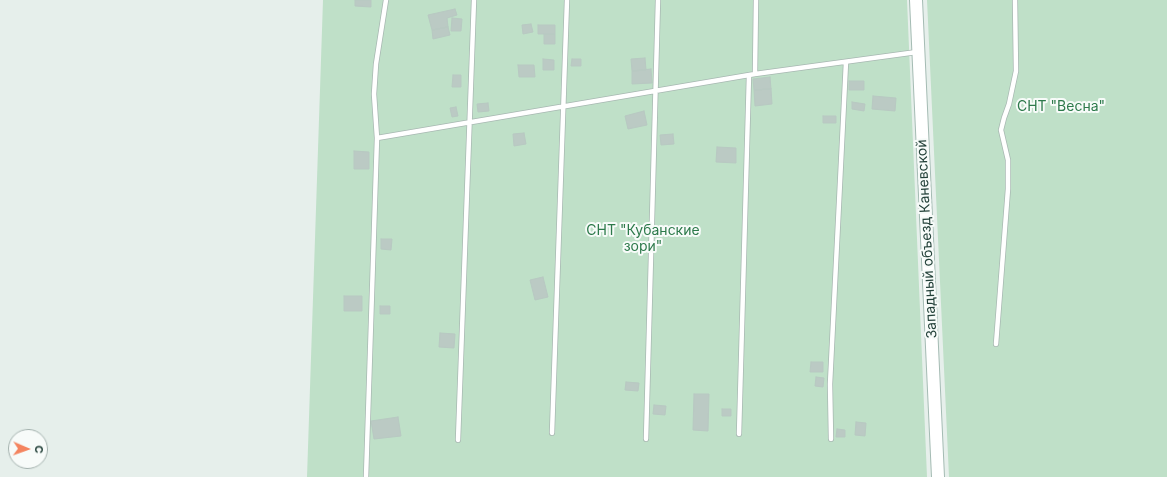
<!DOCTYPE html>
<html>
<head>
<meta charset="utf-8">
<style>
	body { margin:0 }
	#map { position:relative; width:1167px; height:477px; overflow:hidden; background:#e6efeb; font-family:Inter,sans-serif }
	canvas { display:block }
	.north { position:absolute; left:8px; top:429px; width:40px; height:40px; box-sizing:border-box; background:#f7fbf9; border:1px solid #a3b1ad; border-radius:50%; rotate:92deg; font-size:11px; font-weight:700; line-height:16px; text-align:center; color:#24423a }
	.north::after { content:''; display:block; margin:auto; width:14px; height:18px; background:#f4845f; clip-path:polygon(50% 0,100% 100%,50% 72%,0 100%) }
</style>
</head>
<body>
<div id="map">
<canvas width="1167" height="477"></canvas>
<div class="north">С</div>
</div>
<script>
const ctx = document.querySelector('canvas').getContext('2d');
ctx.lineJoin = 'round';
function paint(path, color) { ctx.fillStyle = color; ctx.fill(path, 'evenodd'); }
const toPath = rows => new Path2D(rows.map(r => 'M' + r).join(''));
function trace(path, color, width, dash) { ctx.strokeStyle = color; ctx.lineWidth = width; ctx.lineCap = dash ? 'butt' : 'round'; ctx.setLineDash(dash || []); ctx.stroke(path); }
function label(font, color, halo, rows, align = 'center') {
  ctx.font = font + ' Inter,sans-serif'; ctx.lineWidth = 4; ctx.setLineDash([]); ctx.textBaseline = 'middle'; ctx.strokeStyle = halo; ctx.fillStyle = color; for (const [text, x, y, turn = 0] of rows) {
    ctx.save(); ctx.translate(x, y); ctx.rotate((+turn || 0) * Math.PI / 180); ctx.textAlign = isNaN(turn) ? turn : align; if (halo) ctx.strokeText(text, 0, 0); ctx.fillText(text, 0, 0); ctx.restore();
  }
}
const green = toPath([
	[323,0,907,0,927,477,307,477],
	[927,0,1167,0,1167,477,949,477]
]);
const building = toPath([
	[355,0,371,0,371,7,355,6,355,0],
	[455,9,457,15,447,18,448,27,432,30,428,15,455,9],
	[452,18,462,19,461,31,451,31,452,18],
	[531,24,533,32,523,34,522,25,531,24],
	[538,25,555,25,555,34,538,34,538,25],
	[448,27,450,35,433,39,432,30,448,27],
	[544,34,555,34,555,44,544,44,544,34],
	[645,58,646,70,632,71,631,59,645,58],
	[543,59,554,60,554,70,543,70,543,59],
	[572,59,581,59,581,66,571,66,572,59],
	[518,65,534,65,535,77,519,77,518,65],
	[651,69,652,83,632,84,632,71,651,69],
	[453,75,461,75,461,87,452,87,453,75],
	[770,77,771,89,754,90,753,79,770,77],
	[849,81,864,81,864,90,849,90,849,81],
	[771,89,772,104,755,106,754,90,771,89],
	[873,96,896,98,895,111,872,109,873,96],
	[852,102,865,104,864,111,852,109,852,102],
	[488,103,489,111,478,112,477,104,488,103],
	[456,107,458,116,452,117,450,108,456,107],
	[644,111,647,125,628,129,625,116,644,111],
	[823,116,836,116,836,123,823,123,823,116],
	[524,133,526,144,514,146,513,134,524,133],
	[673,134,674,144,661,145,660,135,673,134],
	[717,147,736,148,736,163,716,162,717,147],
	[354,151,369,152,369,169,354,169,354,151],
	[381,239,392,239,391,250,381,249,381,239],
	[543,277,548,297,535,300,530,280,543,277],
	[344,296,362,296,362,311,344,311,344,296],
	[380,306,390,306,390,314,380,314,380,306],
	[440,333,455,334,454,348,439,347,440,333],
	[811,362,823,362,823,372,810,372,811,362],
	[816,377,824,378,823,387,815,386,816,377],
	[626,382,639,383,638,391,625,390,626,382],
	[694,394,709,394,708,431,693,430,694,394],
	[654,405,666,406,665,415,653,414,654,405],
	[722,409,731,409,731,416,722,416,722,409],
	[398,417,401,436,374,439,371,421,398,417],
	[856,422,866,423,865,436,855,435,856,422],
	[837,429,845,430,845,437,836,437,837,429]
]);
const service = toPath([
	[755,74,756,0],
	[377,138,755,74,917,52],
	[996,344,1008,189,1008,160,1001,130,1004,118,1009,104,1016,71,1015,0],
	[552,433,567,0],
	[739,434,749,75],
	[646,439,658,0],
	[831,439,830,384,846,62],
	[458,440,474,0],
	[366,477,377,138,374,94,376,64,386,0]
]);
const secondary = toPath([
	[916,0,938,477]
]);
const parkNames = [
	["СНТ \"Весна\"",1061,107],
	["СНТ \"Кубанские",643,231],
	["зори\"",643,247]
];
const streetNames = [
	["Западный объезд Каневской",927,239,-93]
];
paint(green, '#bfe0c8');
paint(building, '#bbcac4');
trace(building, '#b8c9c2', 1);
trace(service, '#a8b8b2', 6);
trace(secondary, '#a4bbb3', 14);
trace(service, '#fff', 4.5);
trace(secondary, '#fff', 12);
label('14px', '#2d7a4b', '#f7fbf9', parkNames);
label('14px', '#24423a', '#f7fbf9', streetNames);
</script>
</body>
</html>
